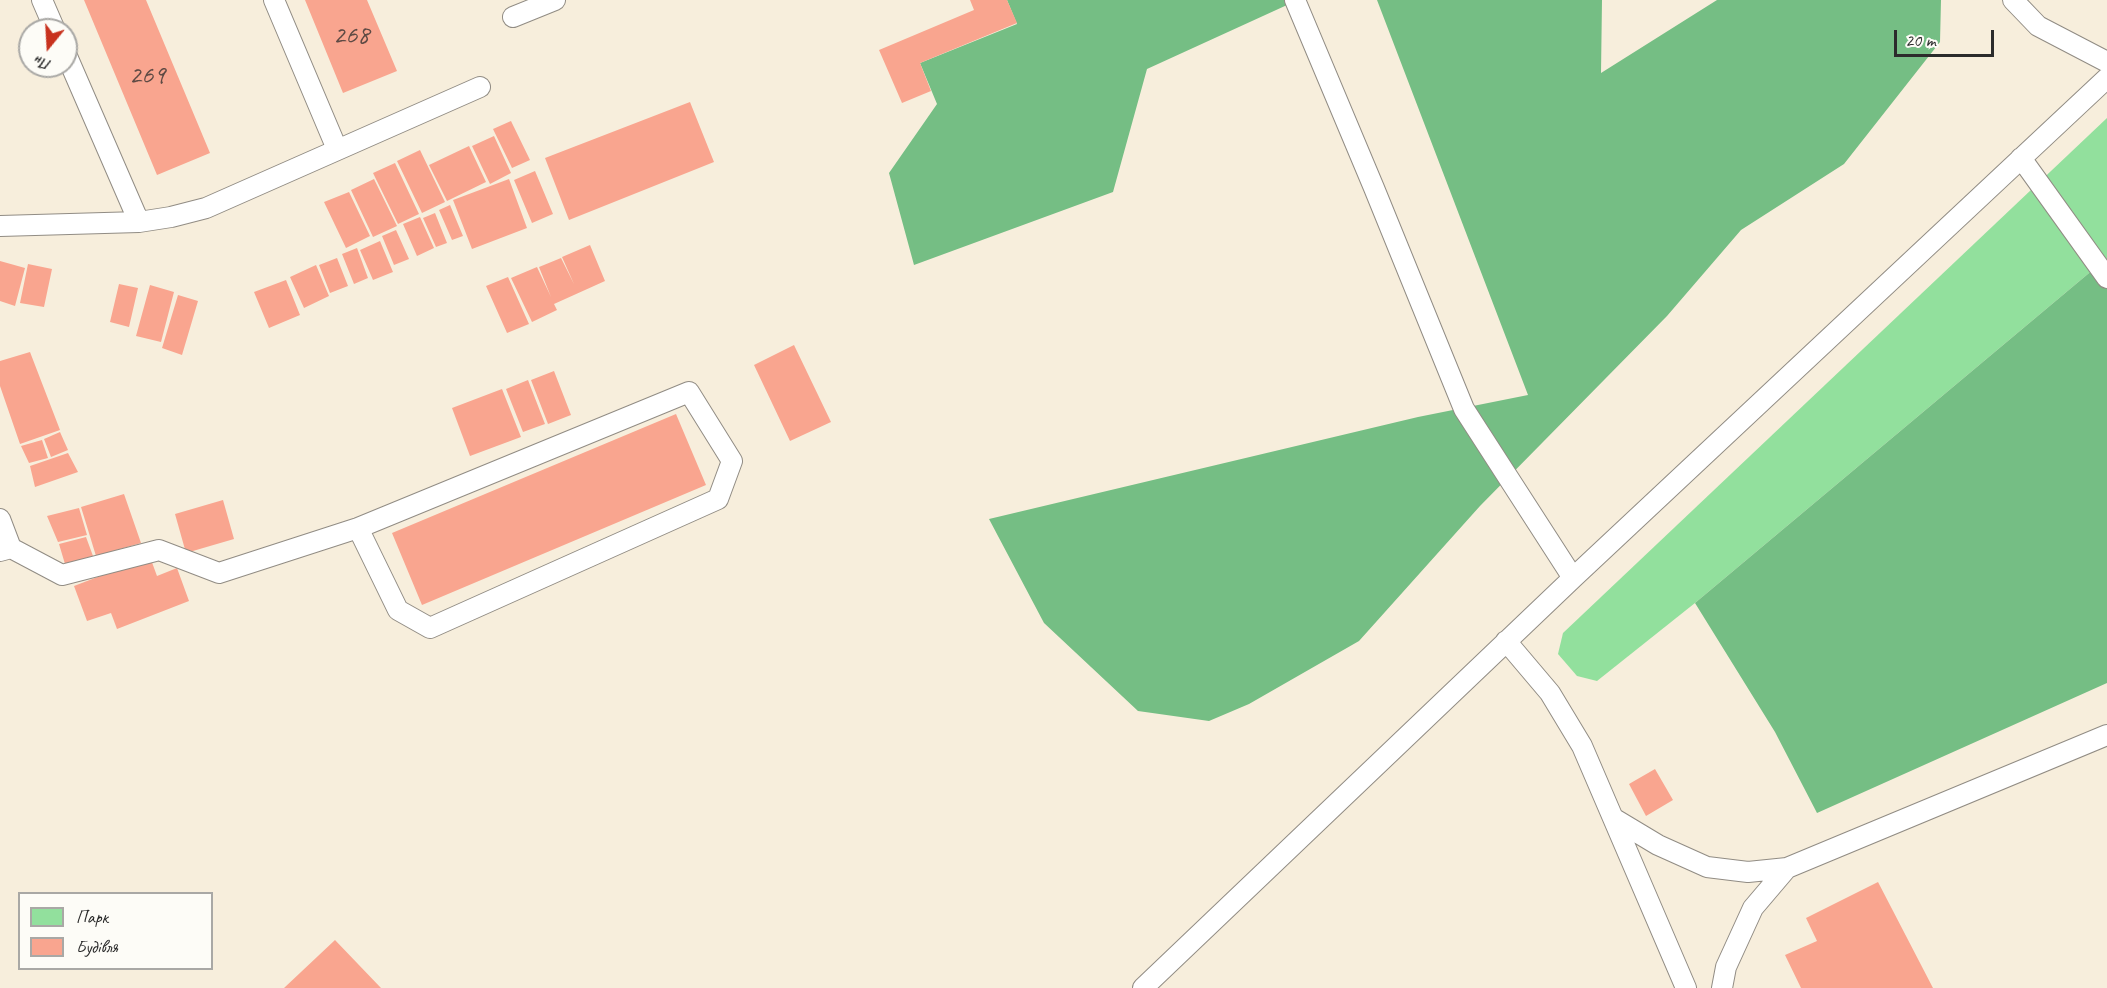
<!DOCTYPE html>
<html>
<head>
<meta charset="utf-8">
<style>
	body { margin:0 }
	#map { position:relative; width:2107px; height:988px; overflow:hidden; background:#f7eedc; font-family:Caveat,sans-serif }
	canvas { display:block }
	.legend { position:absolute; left:18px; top:892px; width:195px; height:78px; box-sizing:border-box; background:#fdfcf7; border:2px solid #a9a8a5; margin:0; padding:8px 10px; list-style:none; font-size:18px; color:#2b2b2b }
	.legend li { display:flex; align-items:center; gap:12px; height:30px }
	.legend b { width:30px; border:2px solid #a9a8a5 }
	.north { position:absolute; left:18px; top:18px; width:60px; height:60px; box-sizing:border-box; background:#fdfcf7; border:2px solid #a9a8a5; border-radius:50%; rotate:198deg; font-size:16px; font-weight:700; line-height:24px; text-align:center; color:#2b2b2b }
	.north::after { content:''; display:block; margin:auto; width:21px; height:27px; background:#c8321e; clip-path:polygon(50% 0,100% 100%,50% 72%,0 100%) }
	.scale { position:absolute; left:1894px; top:30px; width:100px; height:27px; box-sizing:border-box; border:3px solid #2b2b2b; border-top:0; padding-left:8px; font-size:18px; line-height:21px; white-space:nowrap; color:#2b2b2b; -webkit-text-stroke:4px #fdfcf7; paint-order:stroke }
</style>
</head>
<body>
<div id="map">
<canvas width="2107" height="988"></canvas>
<ul class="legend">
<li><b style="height:16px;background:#92e09d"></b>Парк</li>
<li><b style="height:16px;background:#f9a58f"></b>Будівля</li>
</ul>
<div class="north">Пн</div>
<div class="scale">20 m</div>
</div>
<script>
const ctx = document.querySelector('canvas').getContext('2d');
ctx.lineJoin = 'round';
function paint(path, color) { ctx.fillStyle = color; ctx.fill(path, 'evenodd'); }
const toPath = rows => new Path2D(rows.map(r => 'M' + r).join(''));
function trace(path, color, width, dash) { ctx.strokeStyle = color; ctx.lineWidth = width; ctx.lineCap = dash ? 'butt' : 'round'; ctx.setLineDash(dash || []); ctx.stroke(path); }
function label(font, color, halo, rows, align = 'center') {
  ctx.font = font + ' Caveat,sans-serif'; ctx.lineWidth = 4.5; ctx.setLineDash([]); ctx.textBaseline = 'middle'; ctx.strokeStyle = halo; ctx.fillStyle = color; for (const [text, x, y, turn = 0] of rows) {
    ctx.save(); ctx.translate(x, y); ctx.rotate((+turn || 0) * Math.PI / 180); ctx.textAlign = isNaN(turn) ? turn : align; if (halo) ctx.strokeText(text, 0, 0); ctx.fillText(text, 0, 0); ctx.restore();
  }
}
const green = toPath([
	[2107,118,2107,258,1695,603,1597,681,1577,676,1558,654,1563,633]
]);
const forest = toPath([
	[1007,0,1298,0,1147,69,1113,192,914,265,889,173,937,104,920,63,1017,24],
	[1377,0,1602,0,1601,73,1717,0,1941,0,1940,42,1844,164,1741,230,1667,316,1480,506,1359,641,1249,704,1209,721,1138,711,1044,623,989,519,1418,417,1528,395],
	[2107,258,2107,683,1817,813,1775,732,1695,603]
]);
const building = toPath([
	[84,0,146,0,210,153,157,175],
	[305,0,367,0,397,71,343,93],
	[970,0,1007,0,1017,23,920,63,931,91,902,103,879,50,974,10],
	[690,102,714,162,569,220,545,158],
	[511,121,530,160,512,168,493,129],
	[494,136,511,173,490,184,472,146],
	[469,146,486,182,447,201,429,165],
	[420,150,445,202,422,213,397,161],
	[395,163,419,214,398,224,373,173],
	[535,171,553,214,532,223,514,180],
	[374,179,397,226,373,237,351,190],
	[509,179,527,228,472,249,453,200],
	[349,192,370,236,346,248,324,202],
	[450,205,463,236,452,240,439,210],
	[435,213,447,243,436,247,423,218],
	[420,217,434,248,417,256,403,224],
	[396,230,409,259,394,265,382,236],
	[380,241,393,272,373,280,360,250],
	[590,245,605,281,554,304,557,310,532,322,511,278,537,267,551,297,539,267,561,258,574,284,562,257],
	[357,248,368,278,354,284,342,254],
	[337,258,348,286,330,293,319,265],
	[0,261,25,268,15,306,0,301],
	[28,264,52,269,44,307,20,303],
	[316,265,329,296,304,308,290,277],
	[508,277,529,324,507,333,486,286],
	[286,280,300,315,269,328,254,292],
	[119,284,138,288,129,327,110,322],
	[150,285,174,292,161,342,136,336],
	[178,295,198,301,182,355,162,348],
	[794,345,831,422,790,441,754,365],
	[30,352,60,430,20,444,0,386,0,361],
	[554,371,571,415,548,424,531,380],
	[528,380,545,424,523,432,506,389],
	[502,389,521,437,470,456,452,408],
	[676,414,706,485,422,605,392,533],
	[60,432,68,450,51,457,44,439],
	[42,440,48,458,29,463,21,446],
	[68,453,78,472,35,487,30,466],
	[124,494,141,543,96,556,81,507],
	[223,500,234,539,186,553,175,514],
	[79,508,87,535,58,542,47,516],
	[86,537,93,556,65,564,59,544],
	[150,557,157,576,177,568,189,601,117,629,111,613,87,621,74,586],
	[1655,769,1673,800,1646,816,1629,784],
	[1878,882,1933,988,1801,988,1785,955,1817,941,1806,918],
	[335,940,381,988,284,988]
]);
const lane = toPath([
	[42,0,55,30],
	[274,0,337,149],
	[1295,0,1374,188,1464,409,1573,578],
	[2013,0,2038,26,2107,62],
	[513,17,555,0],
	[66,54,139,222],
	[2021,158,2107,278],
	[0,226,139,222,171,217,206,208,480,87],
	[0,519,11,548,0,551],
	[11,548,62,575,159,550,219,573,358,528,689,392,732,461,718,499,430,628,398,610,358,528],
	[1506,641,1550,693,1582,746,1686,988],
	[1613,818,1658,845,1707,867,1748,872,1787,868],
	[1143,988,1573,578,2107,78],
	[1722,988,1726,967,1753,908,1787,868,2107,735]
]);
const numberNames = [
	["268",351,36],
	["269",147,76]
];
paint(green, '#92e09d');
paint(forest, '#75be84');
paint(building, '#f9a58f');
trace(lane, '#918c84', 22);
trace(lane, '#fff', 20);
label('27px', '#5e4a44', null, numberNames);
</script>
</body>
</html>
